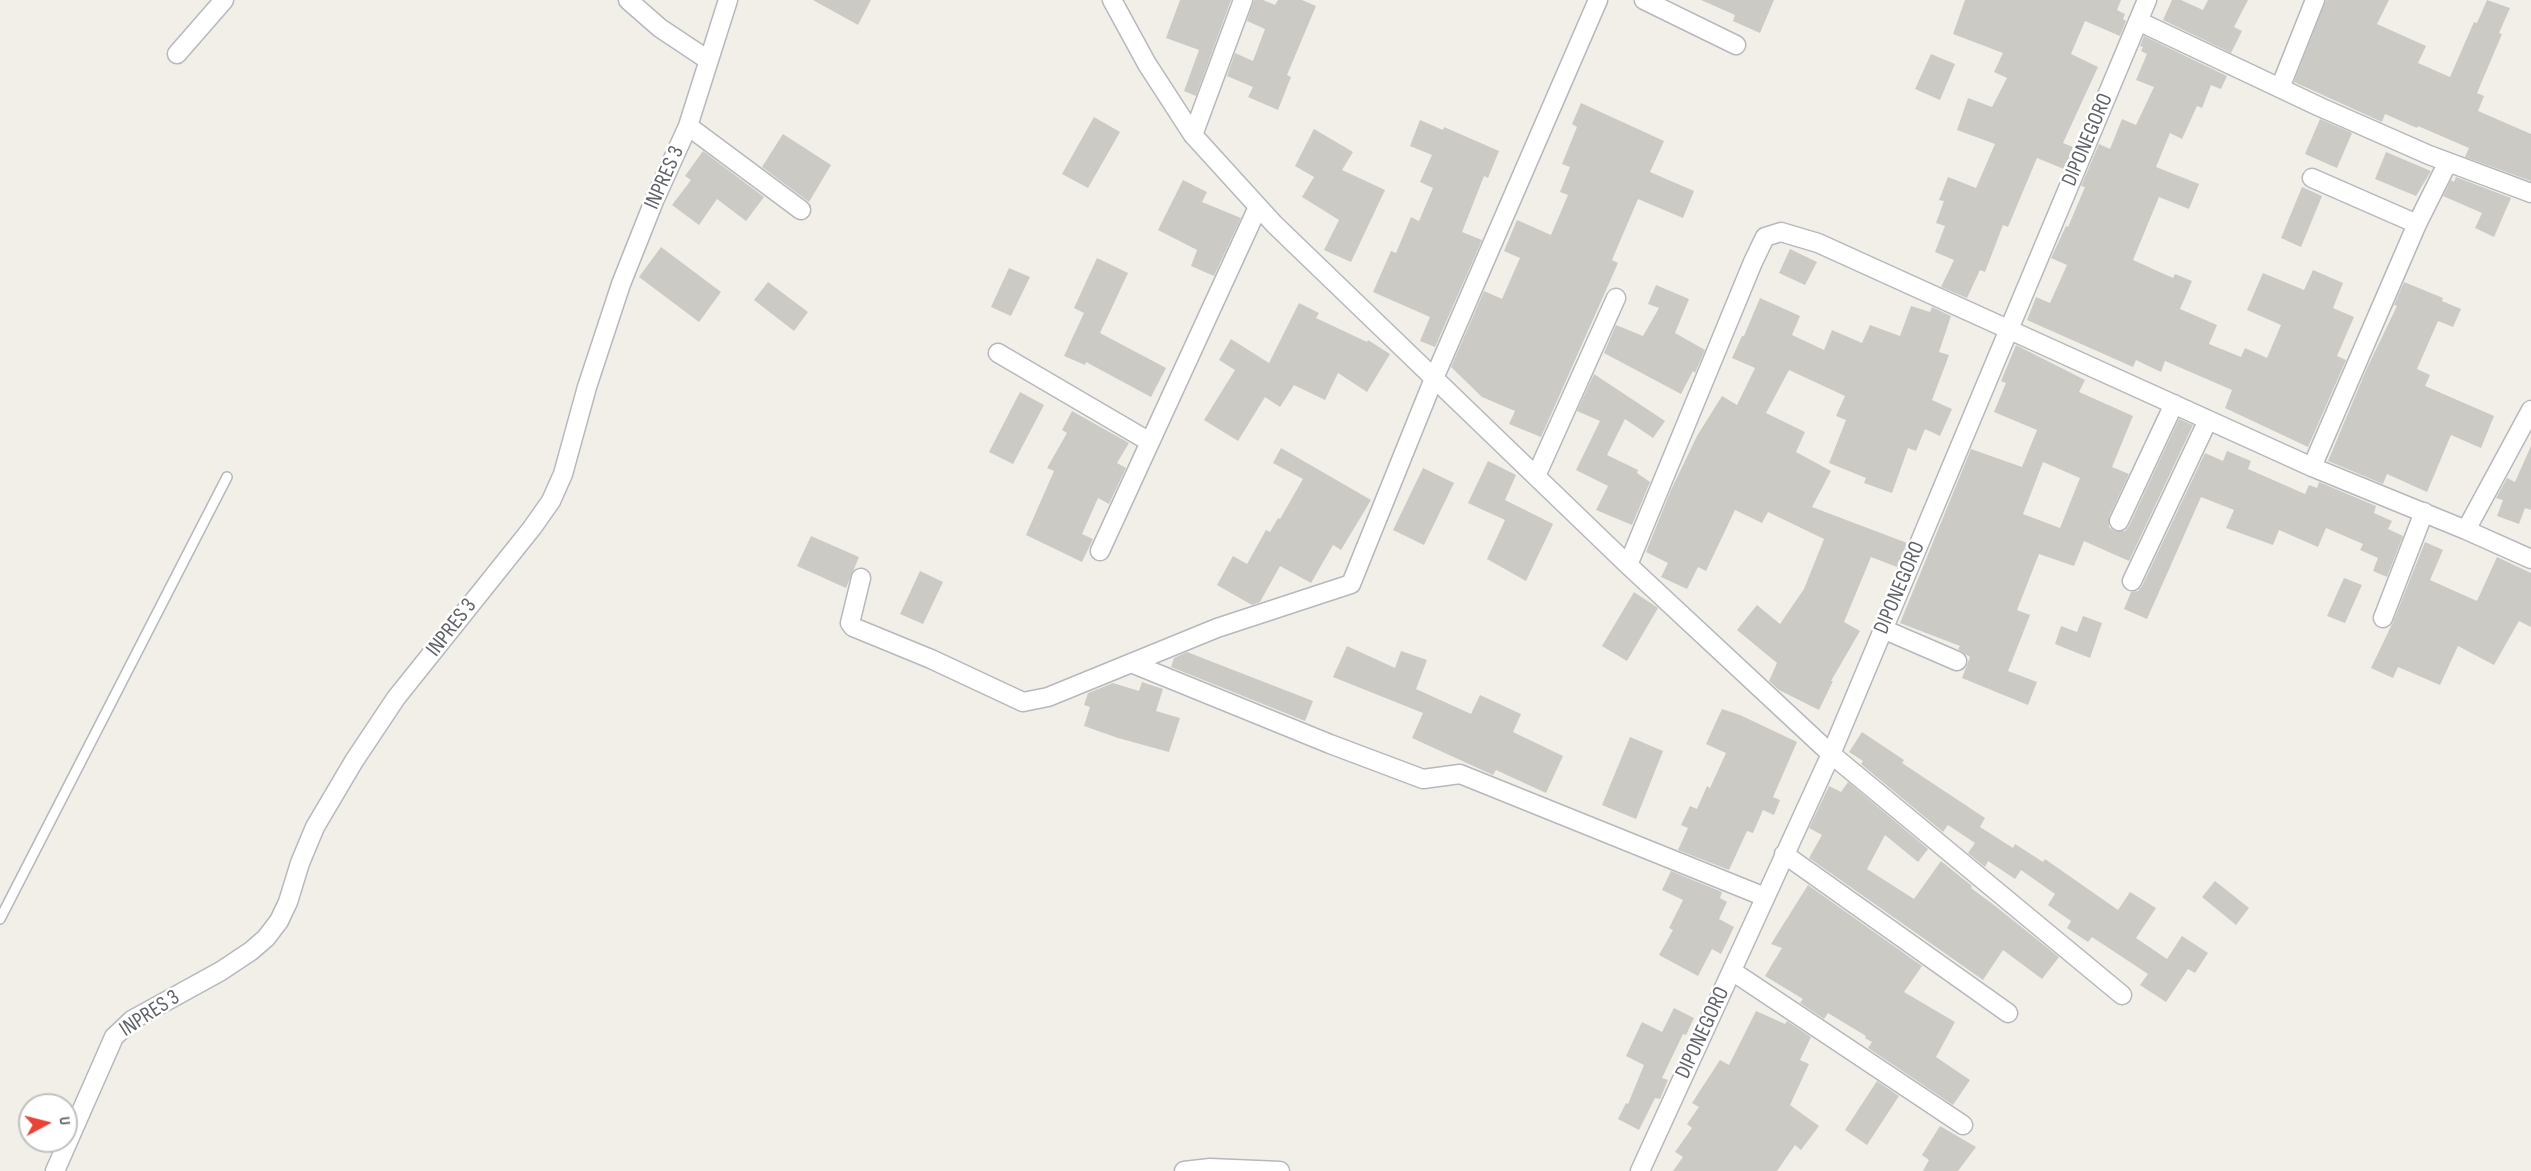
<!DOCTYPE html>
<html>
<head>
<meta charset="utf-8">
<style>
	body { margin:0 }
	#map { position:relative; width:2531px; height:1171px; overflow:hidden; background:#f1efe8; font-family:"Sofia Sans Condensed",sans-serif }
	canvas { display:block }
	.north { position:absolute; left:18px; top:1093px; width:60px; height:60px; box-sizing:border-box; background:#fff; border:2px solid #bfc1c3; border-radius:50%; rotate:83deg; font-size:16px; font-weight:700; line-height:24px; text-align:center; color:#5f6368 }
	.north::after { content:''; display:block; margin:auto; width:21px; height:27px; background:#ea4335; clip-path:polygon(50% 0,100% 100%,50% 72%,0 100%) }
</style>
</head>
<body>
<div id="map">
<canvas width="2531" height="1171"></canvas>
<div class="north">U</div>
</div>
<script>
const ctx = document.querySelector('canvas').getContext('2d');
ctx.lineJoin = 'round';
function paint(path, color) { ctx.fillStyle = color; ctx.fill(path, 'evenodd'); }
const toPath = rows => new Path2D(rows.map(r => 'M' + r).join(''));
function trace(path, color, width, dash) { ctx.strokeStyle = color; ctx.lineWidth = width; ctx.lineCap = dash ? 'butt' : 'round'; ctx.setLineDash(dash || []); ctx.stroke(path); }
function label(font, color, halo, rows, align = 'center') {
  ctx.font = font + ' "Sofia Sans Condensed",sans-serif'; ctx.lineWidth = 5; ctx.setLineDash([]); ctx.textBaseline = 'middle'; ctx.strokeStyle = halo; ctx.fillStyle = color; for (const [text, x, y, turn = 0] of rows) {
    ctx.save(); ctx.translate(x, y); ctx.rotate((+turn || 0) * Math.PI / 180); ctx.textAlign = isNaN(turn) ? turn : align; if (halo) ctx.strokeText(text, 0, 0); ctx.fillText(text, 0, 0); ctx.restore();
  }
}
const building = toPath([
	[813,0,871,0,858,25],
	[1180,0,1231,0,1196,96,1184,91,1199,50,1166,38],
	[1254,0,1263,0,1275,5,1278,0,1302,0,1316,6,1287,75,1291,77,1278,110,1248,97,1253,87,1227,76,1235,53,1253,61,1265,29,1247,21],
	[1701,0,1774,0,1760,33,1733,21,1735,15],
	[1965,0,2121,0,2117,10,2125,14,2123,19,2126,21,2120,36,2085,21,2071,54,2098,67,2063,143,2073,147,2064,169,2037,158,2008,227,2003,225,1985,272,1980,270,1967,298,1941,287,1954,260,1935,252,1945,226,1936,223,1944,201,1939,200,1948,177,1976,188,1995,144,1957,130,1968,98,1992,107,2007,78,1994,72,2003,53,1953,34],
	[2172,0,2181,0,2203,10,2208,0,2248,0,2234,27,2242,31,2231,53,2163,20],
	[2326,0,2389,0,2377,24,2426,46,2418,63,2450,77,2474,22,2477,23,2487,0,2510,8,2499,33,2502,34,2477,93,2484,96,2478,111,2531,134,2531,181,2465,157,2469,148,2418,126,2417,128,2385,114,2382,122,2294,82],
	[2144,36,2227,76,2221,89,2211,85,2202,108,2197,106,2182,139,2170,133,2156,167,2199,184,2189,209,2159,197,2133,260,2173,278,2175,274,2192,281,2180,309,2217,325,2209,344,2241,357,2245,348,2267,358,2281,325,2247,310,2263,273,2304,290,2313,270,2343,283,2333,308,2354,317,2337,356,2346,360,2308,447,2225,408,2232,390,2165,361,2161,372,2136,360,2133,367,2027,320,2036,297,2050,303,2067,265,2051,258,2066,226,2068,227,2085,187,2081,186,2099,144,2110,149,2122,119,2136,125,2154,87,2136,80,2147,54,2141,51,2143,47,2140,46],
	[1931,54,1955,64,1940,100,1915,89],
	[1581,103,1664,141,1650,172,1694,191,1683,218,1638,199,1612,260,1618,263,1541,437,1509,424,1515,411,1482,397,1451,367,1484,291,1502,299,1520,258,1504,251,1517,220,1551,235,1568,195,1560,192,1570,167,1562,164,1577,127,1572,124],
	[1094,117,1120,132,1088,188,1062,174],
	[2320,119,2352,133,2337,168,2305,154],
	[1420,120,1443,130,1444,127,1499,151,1488,178,1484,176,1462,232,1482,240,1435,347,1420,341,1430,317,1373,292,1391,251,1396,253,1411,217,1419,221,1433,188,1420,182,1432,155,1410,146],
	[1314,129,1353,152,1342,170,1385,190,1351,262,1324,250,1339,220,1302,197,1314,177,1295,166],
	[783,134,831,165,809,202,762,167],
	[703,151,764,197,746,221,717,199,699,225,672,205,691,180,685,176],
	[2386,152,2431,171,2416,196,2375,179],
	[2456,177,2511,198,2494,237,2475,228,2482,213,2443,196,2451,180,2454,182],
	[1183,180,1207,192,1202,202,1241,218,1214,276,1191,266,1197,250,1158,230],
	[2302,187,2322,196,2301,247,2281,238],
	[661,247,721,292,699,322,639,277],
	[1790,249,1817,262,1805,285,1779,273],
	[1097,258,1128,273,1100,333,1166,368,1151,397,1086,362,1085,365,1064,356,1084,313,1074,308],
	[1009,268,1030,277,1011,316,991,307],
	[768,282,808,312,794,331,754,300],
	[2404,282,2443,298,2442,301,2461,309,2453,327,2438,321,2417,369,2430,375,2425,386,2494,416,2481,448,2451,435,2427,492,2387,474,2383,484,2328,461,2367,368,2397,306,2394,305],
	[1656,285,1689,299,1675,333,1705,350,1695,373,1693,371,1681,394,1604,353,1616,325,1643,336,1659,308,1648,304],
	[1760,298,1800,316,1792,335,1824,350,1832,330,1862,343,1870,325,1900,336,1911,306,1930,312,1932,307,1951,316,1939,352,1949,355,1932,400,1952,409,1940,436,1925,429,1916,451,1908,448,1892,493,1864,483,1866,478,1829,463,1846,420,1836,416,1845,396,1789,370,1766,413,1805,432,1796,452,1831,471,1812,507,1907,543,1897,567,1871,557,1844,622,1860,631,1831,681,1833,681,1819,710,1779,690,1769,681,1777,663,1737,630,1757,605,1780,624,1804,589,1824,539,1768,512,1762,523,1735,510,1706,571,1698,567,1687,589,1661,577,1668,563,1646,552,1671,490,1697,436,1722,396,1737,405,1755,368,1732,358,1742,336,1744,336],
	[1299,303,1319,313,1316,318,1367,342,1368,340,1390,354,1367,392,1338,373,1325,400,1294,385,1280,407,1265,397,1238,441,1204,420,1235,370,1219,360,1231,339,1269,363],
	[2016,345,2085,380,2079,392,2133,416,2112,467,2129,474,2109,517,2109,527,2115,531,2125,531,2129,526,2179,419,2193,425,2129,561,2084,541,2074,566,2039,554,2017,610,2030,615,2008,671,2037,682,2028,705,1962,678,1970,657,1958,649,1960,646,1900,623,1971,449,2022,467,2037,430,1994,412,2006,383,2001,381],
	[2043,462,2080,478,2060,528,2023,514],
	[1594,374,1665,421,1653,438,1625,419,1607,455,1638,470,1637,473,1650,482,1632,525,1596,510,1608,486,1576,470,1600,421,1577,411],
	[1020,392,1044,405,1013,464,989,452],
	[1072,411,1129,443,1117,463,1126,468,1109,504,1098,498,1082,534,1093,539,1082,562,1026,535,1054,471,1047,468,1067,433,1062,430],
	[2531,446,2531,510,2525,508,2519,524,2497,516,2503,500,2496,498,2507,478,2515,482],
	[1281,448,1371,500,1341,550,1333,545,1311,583,1280,566,1260,602,1252,605,1217,585,1233,556,1247,564,1266,530,1270,532,1278,518,1280,519,1303,479,1273,463],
	[2227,451,2251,461,2248,469,2305,494,2309,485,2317,488,2319,482,2376,506,2374,513,2392,521,2388,529,2403,536,2387,577,2373,571,2378,558,2360,550,2363,544,2326,528,2318,547,2279,530,2273,545,2226,528,2234,510,2201,497,2147,619,2124,609,2131,592,2138,591,2142,586,2205,453,2223,461],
	[1488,461,1516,475,1505,500,1553,524,1526,581,1487,559,1505,520,1468,503],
	[1423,468,1454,483,1424,545,1393,530],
	[811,536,859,557,846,588,797,566],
	[2425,542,2443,550,2430,580,2477,601,2497,557,2531,573,2531,627,2519,621,2494,665,2458,646,2440,685,2398,667,2393,678,2371,668,2393,622],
	[920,571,943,582,923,624,900,614],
	[2344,578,2362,585,2345,623,2327,616],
	[1634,592,1658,608,1627,661,1602,646],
	[2083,616,2102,623,2090,658,2055,644,2061,626,2077,632],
	[1347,646,1395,668,1401,651,1427,660,1416,689,1471,714,1480,695,1521,714,1513,732,1563,756,1546,793,1496,770,1493,775,1412,738,1423,713,1333,677],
	[1187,652,1313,701,1305,721,1171,667,1174,658],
	[1142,682,1163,689,1156,711,1180,718,1169,752,1118,738,1084,726,1090,707,1084,705,1088,693,1113,683,1139,691],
	[1722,709,1740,715,1797,742,1773,797,1780,800,1774,815,1763,810,1753,833,1747,831,1729,870,1678,850,1688,828,1681,825,1690,806,1697,809,1707,786,1710,788,1726,753,1706,744],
	[1862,732,1904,760,1902,763,1985,818,1980,827,2013,848,2015,844,2043,862,2045,859,2118,910,2130,892,2156,908,2136,938,2167,959,2182,936,2208,953,2195,973,2188,969,2166,1002,2140,985,2148,974,2092,937,2088,942,2067,928,2071,921,2048,905,2055,894,2021,870,2015,879,1988,861,1985,867,1968,853,1975,843,1948,825,1943,832,1861,764,1863,761,1849,752],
	[1630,737,1663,751,1636,819,1602,805],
	[1848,782,1928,849,1918,862,1885,835,1867,869,1914,899,1941,861,1972,886,1971,888,1994,905,2059,957,2042,979,2003,950,1983,980,1809,858,1822,835,1809,828,1829,786,1841,792],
	[1671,871,1722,892,1720,898,1727,902,1719,919,1734,927,1721,954,1712,949,1698,976,1659,955,1673,930,1669,928,1683,900,1662,890],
	[2215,881,2249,908,2236,925,2202,897],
	[1808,885,1922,966,1904,992,1955,1022,1936,1057,1970,1080,1953,1105,1868,1048,1872,1042,1865,1038,1866,1036,1828,1013,1824,1019,1800,1003,1803,999,1765,976,1782,948,1771,944],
	[1674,1008,1694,1018,1686,1035,1683,1034,1662,1078,1668,1080,1660,1099,1655,1098,1639,1130,1618,1119,1626,1103,1628,1104,1644,1065,1626,1056,1642,1022,1662,1032],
	[1756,1011,1785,1024,1787,1021,1811,1037,1800,1060,1809,1064,1790,1105,1819,1126,1801,1150,1795,1145,1777,1171,1673,1171,1683,1157,1675,1152,1692,1128,1687,1124,1699,1107,1692,1103,1720,1060,1729,1065],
	[1877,1081,1899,1096,1867,1145,1845,1130],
	[1940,1126,1976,1147,1958,1171,1923,1171,1929,1160,1922,1155]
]);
const lane = toPath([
	[0,919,227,477]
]);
const street = toPath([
	[628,0,660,28,708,60],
	[1112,0,1147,64,1193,135,1274,224,1628,565,1831,754,2122,995],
	[1644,0,1736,45],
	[2138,21,2320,107,2429,155,2531,193],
	[177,54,224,0],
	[2280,88,2315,0],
	[688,126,801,210],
	[1193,135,1243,0],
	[2312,178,2417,224],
	[998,353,1150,442],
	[2312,467,2417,224,2448,162],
	[1536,476,1616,298],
	[2119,521,2174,404],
	[2466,530,2531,410],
	[1100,551,1258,207],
	[1628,565,1753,262,1765,237,1781,232,1818,243,2312,467,2466,530,2531,559],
	[861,578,850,623,853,627,931,659,1023,702,1048,697,1217,628,1351,584,1435,376,1598,0],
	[2132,581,2208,420],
	[2383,618,2424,512],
	[1883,629,1957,661],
	[1131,663,1330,744,1423,779,1460,774,1765,897],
	[1784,854,2008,1013],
	[1732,971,1963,1125],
	[55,1171,114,1037,132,1020,221,971,251,951,266,938,279,921,288,902,300,863,315,827,354,761,396,698,532,528,551,501,563,474,587,387,621,284,654,201,688,126,728,0],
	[1184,1171,1210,1168,1280,1171],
	[1640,1171,1831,754,2147,0]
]);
const streetNames = [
	["DIPONEGORO",2088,140,-67],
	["INPRES 3",665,178,-66],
	["DIPONEGORO",1900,588,-67],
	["INPRES 3",452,628,-52],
	["INPRES 3",150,1014,-33],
	["DIPONEGORO",1703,1033,-65]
];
paint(building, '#cccac5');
trace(lane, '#b5b8bc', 12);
trace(street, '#b5b8bc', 21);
trace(lane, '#fff', 9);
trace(street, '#fff', 18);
label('22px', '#5f6368', '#fff', streetNames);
</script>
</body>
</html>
